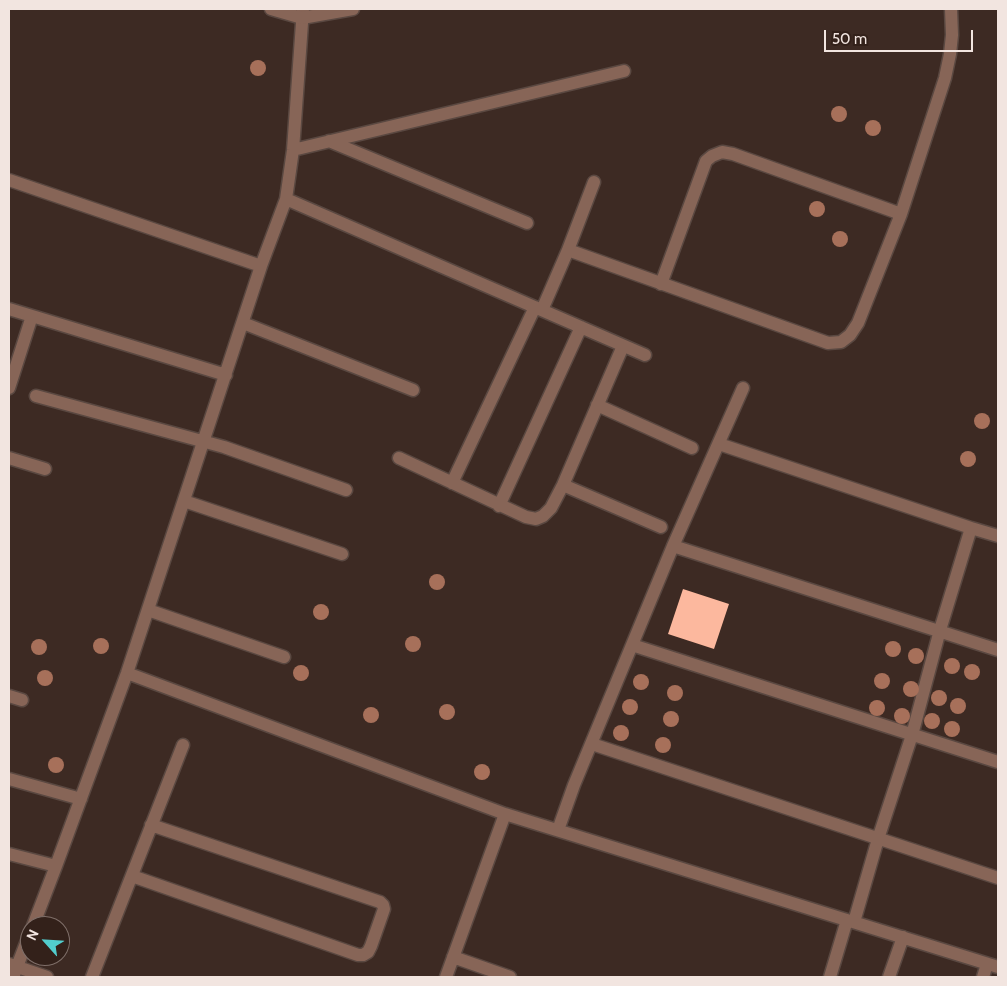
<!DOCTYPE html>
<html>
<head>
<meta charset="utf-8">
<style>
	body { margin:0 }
	#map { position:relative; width:1007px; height:986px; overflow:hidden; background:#3d2a23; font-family:Cabin,sans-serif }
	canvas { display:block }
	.frame { position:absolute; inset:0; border:10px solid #f2e5e0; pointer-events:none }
	.north { position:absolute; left:20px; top:916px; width:50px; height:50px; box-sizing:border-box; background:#33211a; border:1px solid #7f6f69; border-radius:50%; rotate:296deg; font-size:14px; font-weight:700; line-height:20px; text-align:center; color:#f2e5e0 }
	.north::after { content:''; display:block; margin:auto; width:18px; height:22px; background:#52cdcd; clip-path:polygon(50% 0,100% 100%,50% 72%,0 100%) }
	.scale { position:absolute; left:824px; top:30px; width:149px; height:22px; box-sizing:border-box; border:2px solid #f2e5e0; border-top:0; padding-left:6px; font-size:15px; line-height:18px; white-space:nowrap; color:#f2e5e0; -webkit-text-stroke:4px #33211a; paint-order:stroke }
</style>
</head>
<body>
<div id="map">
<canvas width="1007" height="986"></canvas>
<div class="frame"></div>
<div class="north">N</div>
<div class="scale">50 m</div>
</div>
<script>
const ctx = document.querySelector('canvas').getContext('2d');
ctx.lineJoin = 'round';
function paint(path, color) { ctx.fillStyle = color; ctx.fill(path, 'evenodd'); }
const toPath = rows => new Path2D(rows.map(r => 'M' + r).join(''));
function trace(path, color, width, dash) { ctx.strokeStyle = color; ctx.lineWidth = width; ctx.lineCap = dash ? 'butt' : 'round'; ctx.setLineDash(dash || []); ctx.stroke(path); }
const building = toPath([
	[683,589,729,604,714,649,668,634]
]);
const minor = toPath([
	[329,141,527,223],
	[293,150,624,71],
	[9,180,261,266],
	[286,199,645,355],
	[568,250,828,343,841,342,850,335,858,323,901,214,945,78,950,54,952,35,951,9],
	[661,284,706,161,712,156,722,152,733,154,901,214],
	[9,309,226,375],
	[542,310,568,250,594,182],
	[243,323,413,390],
	[9,388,32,316],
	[36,396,224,447,346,490],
	[597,405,692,448],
	[719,444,971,528,998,536],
	[9,458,45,469],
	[399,458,526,517,536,519,543,516,551,508,563,485,623,346],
	[452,483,535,307],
	[563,485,661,527],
	[184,501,342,554],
	[499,506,581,327],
	[673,546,998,650],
	[148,610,284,657],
	[632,645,998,762],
	[127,673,505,814,998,967],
	[9,696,22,700],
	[592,744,998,878],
	[9,779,81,799],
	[558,830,574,785,673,546,743,388],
	[9,854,56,866],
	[132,876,358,955,363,955,368,952,371,946,384,909,383,905,380,902,151,825],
	[854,922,878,839,912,735,940,630,971,528],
	[33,926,56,866,127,673,261,266,286,199,293,150,303,9],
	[453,957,510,977],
	[9,964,47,977],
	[13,977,30,933],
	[92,977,183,745],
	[446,977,505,814],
	[830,977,847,920],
	[889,977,903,937],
	[983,977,987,964]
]);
const tertiary = toPath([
	[271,9,302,18,353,9]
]);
const trees = [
	[258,68],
	[839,114],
	[873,128],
	[817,209],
	[840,239],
	[982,421],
	[968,459],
	[437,582],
	[321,612],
	[413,644],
	[101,646],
	[39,647],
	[893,649],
	[916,656],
	[952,666],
	[972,672],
	[301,673],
	[45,678],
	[882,681],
	[641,682],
	[911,689],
	[675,693],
	[939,698],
	[958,706],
	[630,707],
	[877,708],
	[447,712],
	[371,715],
	[902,716],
	[671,719],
	[932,721],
	[952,729],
	[621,733],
	[663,745],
	[56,765],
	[482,772]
];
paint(building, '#fcb89e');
trace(minor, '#5a4841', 15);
trace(tertiary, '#5a4841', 15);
trace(minor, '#876557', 12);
trace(tertiary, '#876557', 12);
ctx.fillStyle = '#a7705a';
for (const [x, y] of trees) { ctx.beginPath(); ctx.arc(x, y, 8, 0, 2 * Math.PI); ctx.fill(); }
</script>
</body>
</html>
